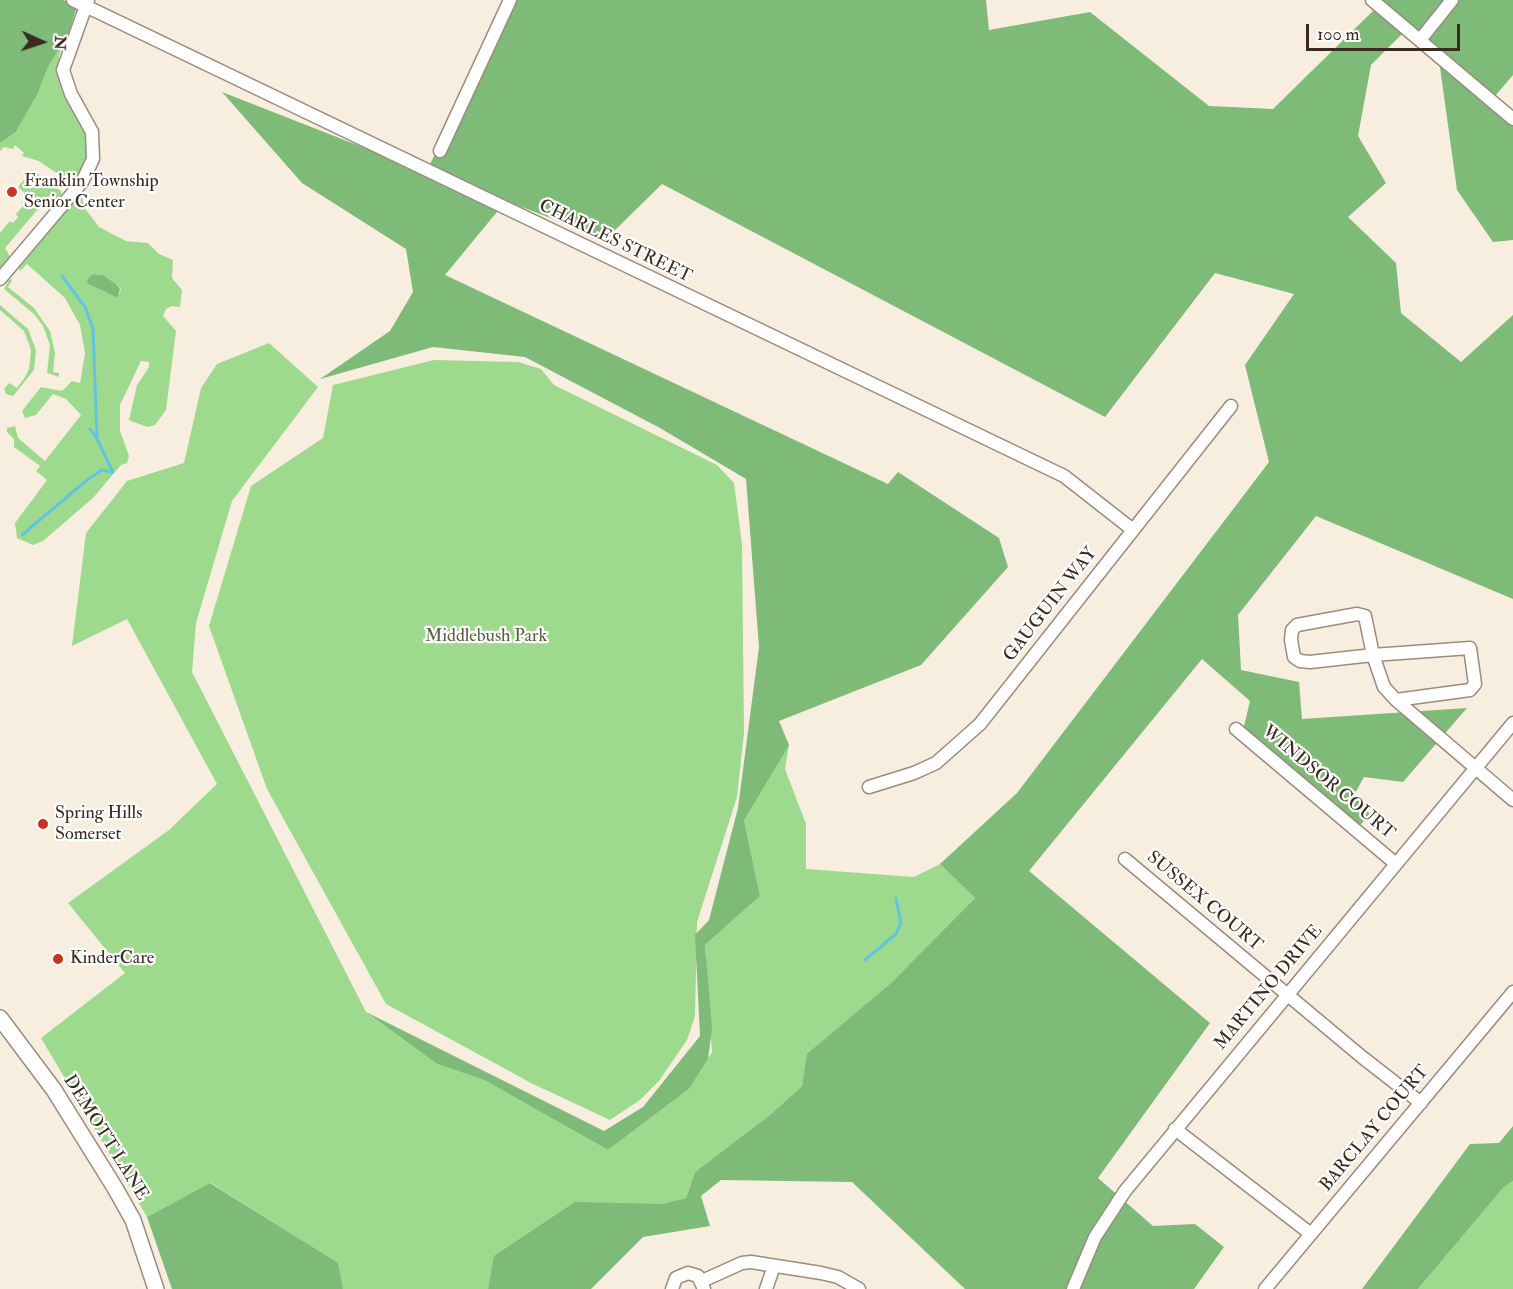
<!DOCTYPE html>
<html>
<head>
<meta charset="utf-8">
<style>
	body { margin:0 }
	#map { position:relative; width:1513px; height:1289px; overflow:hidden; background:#f8eedf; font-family:"IM FELL Double Pica",serif }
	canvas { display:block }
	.north { position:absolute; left:12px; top:12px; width:60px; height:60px; -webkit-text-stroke:4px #fff; paint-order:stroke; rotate:93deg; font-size:16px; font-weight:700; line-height:24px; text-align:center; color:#3b2a1e }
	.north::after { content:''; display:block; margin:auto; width:21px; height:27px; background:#3b2a1e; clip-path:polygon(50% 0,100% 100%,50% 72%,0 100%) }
	.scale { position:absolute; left:1306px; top:24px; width:154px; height:27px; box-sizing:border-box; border:3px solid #3b2a1e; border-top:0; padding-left:8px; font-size:18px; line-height:21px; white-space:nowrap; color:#3b2a1e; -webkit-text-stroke:4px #fff; paint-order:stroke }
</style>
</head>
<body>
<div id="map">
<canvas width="1513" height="1289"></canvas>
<div class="north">N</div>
<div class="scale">100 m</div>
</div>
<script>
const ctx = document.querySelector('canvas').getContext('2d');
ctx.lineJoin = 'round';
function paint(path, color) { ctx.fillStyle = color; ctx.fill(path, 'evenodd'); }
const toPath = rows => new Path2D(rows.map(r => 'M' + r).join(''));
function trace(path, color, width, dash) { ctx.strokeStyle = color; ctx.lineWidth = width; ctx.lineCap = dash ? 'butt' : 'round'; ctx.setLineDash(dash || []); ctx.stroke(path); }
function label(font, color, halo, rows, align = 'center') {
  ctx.font = font + ' "IM FELL Double Pica",serif'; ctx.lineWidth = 4.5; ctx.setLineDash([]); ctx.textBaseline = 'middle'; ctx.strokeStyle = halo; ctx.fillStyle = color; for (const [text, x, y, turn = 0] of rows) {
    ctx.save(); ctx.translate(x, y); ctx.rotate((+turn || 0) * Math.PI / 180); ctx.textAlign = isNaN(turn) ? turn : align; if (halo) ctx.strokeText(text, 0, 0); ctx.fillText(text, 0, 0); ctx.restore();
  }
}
const green = toPath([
	[69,32,59,55,59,78,67,100,88,140,87,159,78,176,68,181,39,161,22,156,24,153,15,145,13,149,4,147,0,151,0,143,16,132,38,93,48,67],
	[32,170,61,191,62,198,55,199,50,195,5,248,11,258,0,272,0,233,10,221,13,223,18,217,16,214,30,198,18,187],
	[81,194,84,207,99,227,126,241,148,243,159,254,173,260,172,278,182,290,180,307,172,306,166,309,163,316,176,331,166,410,155,425,147,427,129,420,137,385,149,367,149,362,141,361,120,405,120,431,129,456,127,463,121,465,93,498,43,541,33,545,17,538,15,523,47,480,36,471,40,466,14,447,14,439,7,432,7,428,15,426,18,438,45,461,81,415,66,399,53,394,36,415,25,418,22,411,41,387,62,391,72,381,80,383,85,353,80,325,65,298,27,264,20,271,19,268],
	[93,274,103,275,116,284,121,289,118,298,88,284],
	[13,279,8,287,34,308,50,331,55,353,53,372,59,373,59,377,47,373,50,345,43,326,34,314,4,289,9,280],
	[0,305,28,329,36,350,34,370,13,396,6,394,4,389,9,383,17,388,25,377,29,369,31,350,24,331,0,310],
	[269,343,318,387,232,501,196,623,192,672,366,1012,437,1064,484,1080,608,1150,689,1089,712,1052,705,945,760,896,744,820,746,786,789,745,785,769,806,824,806,869,914,877,940,864,975,898,891,983,808,1054,802,1086,771,1114,695,1172,686,1198,495,1256,488,1289,343,1289,337,1263,211,1183,147,1217,41,1038,125,973,68,903,169,830,217,784,127,619,72,646,86,533,127,481,184,463,201,388,217,364],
	[434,360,518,362,541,369,554,385,717,465,734,483,742,544,744,733,737,797,697,922,695,1016,687,1040,659,1081,640,1100,610,1120,533,1084,386,1004,267,789,209,626,251,486,323,438,333,385],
	[1513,1181,1513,1289,1418,1289,1503,1188]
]);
const forest = toPath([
	[0,0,63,0,77,6,69,32,48,67,38,93,16,132,0,143],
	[513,0,986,0,989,30,1090,12,1209,106,1273,109,1377,7,1369,0,1513,0,1513,75,1489,103,1513,123,1513,240,1493,242,1457,190,1439,60,1405,31,1371,65,1358,136,1386,183,1348,217,1396,263,1401,313,1461,362,1513,315,1513,599,1316,516,1238,615,1241,670,1299,682,1302,719,1467,708,1403,782,1364,777,1354,795,1370,814,1354,832,1241,739,1250,701,1202,659,1029,871,1210,1023,1098,1178,1153,1226,1195,1224,1224,1247,1194,1289,965,1289,852,1182,721,1180,701,1196,710,1226,643,1237,591,1289,488,1289,494,1256,575,1202,663,1204,686,1198,695,1172,771,1114,802,1086,807,1054,891,983,975,898,940,864,1017,793,1269,462,1245,365,1294,294,1215,273,1105,417,662,184,606,239,506,201,445,275,888,484,898,472,999,538,1008,567,921,665,779,721,789,745,744,820,760,896,705,945,712,1029,708,1059,689,1089,608,1150,484,1080,437,1064,366,1012,604,1131,643,1107,700,1036,695,935,709,920,738,808,759,647,746,479,660,428,525,357,433,347,320,379,390,331,413,292,406,249,302,183,222,92,426,172],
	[93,274,103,275,116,284,120,289,118,298,88,284,87,280],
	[1513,1126,1513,1181,1503,1188,1418,1289,1362,1289,1470,1144,1499,1143],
	[210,1183,338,1263,343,1289,172,1289,147,1217]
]);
const stream = toPath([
	[62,276,85,307,93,329,97,439,113,472],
	[90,429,96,437],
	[22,535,87,480,102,470,113,472],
	[865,960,896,934,901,923,896,898]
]);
const minor = toPath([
	[73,0,1064,476,1133,530],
	[1372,0,1513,119],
	[1420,40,1452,0],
	[440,151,510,0],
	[0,279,82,182,93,159,92,132,71,94,63,70,88,0],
	[1357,614,1365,616,1373,655,1310,662,1300,661,1294,657,1291,640,1292,630,1297,625,1357,614],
	[1396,700,1470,690,1475,684,1470,648,1373,655,1384,687,1396,700,1513,800],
	[1236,729,1396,864],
	[869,787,914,773,936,763,980,724,1231,406],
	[1125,859,1362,1057,1421,1103],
	[1175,1129,1311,1234],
	[702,1281,742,1263,751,1262,821,1273,838,1277,859,1289],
	[672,1289,676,1278,688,1273,698,1276,704,1289],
	[766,1289,774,1266],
	[1073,1289,1095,1237,1125,1191,1513,723],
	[1265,1289,1513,992]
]);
const tertiary = toPath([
	[0,1018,54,1090,115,1188,133,1220,156,1289]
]);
const markers = [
	[12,192,6,"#c8321e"],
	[43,824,6,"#c8321e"],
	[58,959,6,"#c8321e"]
];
const poiNames = [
	["Franklin Township",24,182],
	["Senior Center",24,203],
	["Spring Hills",55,814],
	["Somerset",55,835],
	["KinderCare",70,959]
];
const streetNames = [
	["CHARLES STREET",615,242,26],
	["GAUGUIN WAY",1051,605,-52],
	["WINDSOR COURT",1328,783,40],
	["SUSSEX COURT",1204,902,40],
	["MARTINO DRIVE",1269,988,-50],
	["BARCLAY COURT",1375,1129,-50],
	["DEMOTT LANE",105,1138,58]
];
const parkNames = [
	["Middlebush Park",486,637]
];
paint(green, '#9eda8d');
paint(forest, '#7eba78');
trace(stream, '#63c4e1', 3);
trace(minor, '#9a8c7e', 15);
trace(tertiary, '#9a8c7e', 18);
trace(minor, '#fff', 12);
trace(tertiary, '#fff', 15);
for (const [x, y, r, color] of markers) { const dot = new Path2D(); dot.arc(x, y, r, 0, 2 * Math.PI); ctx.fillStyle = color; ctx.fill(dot); trace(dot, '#fff', 2); }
label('18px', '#3b2a1e', '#fff', poiNames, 'left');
label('18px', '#3b2a1e', '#fff', streetNames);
label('18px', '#595f3f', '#fff', parkNames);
</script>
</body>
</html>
